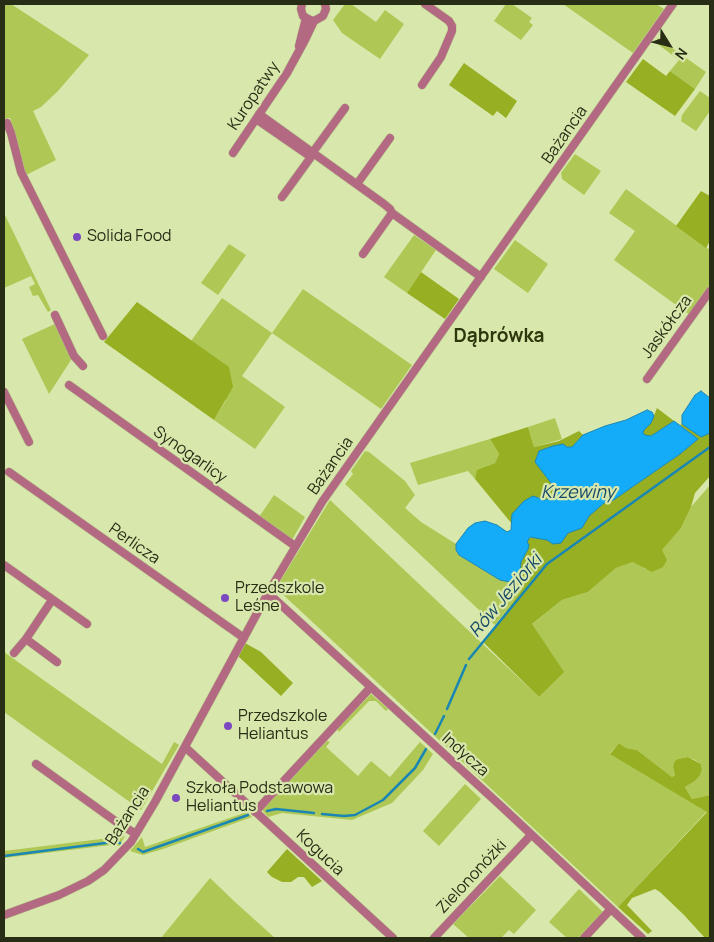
<!DOCTYPE html>
<html>
<head>
<meta charset="utf-8">
<style>
	body { margin:0 }
	#map { position:relative; width:714px; height:942px; overflow:hidden; background:#d8e7ab; font-family:Manrope,sans-serif }
	canvas { display:block }
	.frame { position:absolute; inset:0; border:5px solid #282d16; pointer-events:none }
	.north { position:absolute; left:644px; top:20px; width:50px; height:50px; -webkit-text-stroke:4px #d8e7ab; paint-order:stroke; rotate:126deg; font-size:14px; font-weight:700; line-height:20px; text-align:center; color:#282d16 }
	.north::after { content:''; display:block; margin:auto; width:18px; height:22px; background:#282d16; clip-path:polygon(50% 0,100% 100%,50% 72%,0 100%) }
</style>
</head>
<body>
<div id="map">
<canvas width="714" height="942"></canvas>
<div class="frame"></div>
<div class="north">N</div>
</div>
<script>
const ctx = document.querySelector('canvas').getContext('2d');
ctx.lineJoin = 'round';
function paint(path, color) { ctx.fillStyle = color; ctx.fill(path, 'evenodd'); }
const toPath = rows => new Path2D(rows.map(r => 'M' + r).join(''));
function trace(path, color, width, dash) { ctx.strokeStyle = color; ctx.lineWidth = width; ctx.lineCap = dash ? 'butt' : 'round'; ctx.setLineDash(dash || []); ctx.stroke(path); }
function label(font, color, halo, rows, align = 'center') {
  ctx.font = font + ' Manrope,sans-serif'; ctx.lineWidth = 4.5; ctx.setLineDash([]); ctx.textBaseline = 'middle'; ctx.strokeStyle = halo; ctx.fillStyle = color; for (const [text, x, y, turn = 0] of rows) {
    ctx.save(); ctx.translate(x, y); ctx.rotate((+turn || 0) * Math.PI / 180); ctx.textAlign = isNaN(turn) ? turn : align; if (halo) ctx.strokeText(text, 0, 0); ctx.fillText(text, 0, 0); ctx.restore();
  }
}
const green = toPath([
	[4,4,11,4,89,55,58,91,41,107,33,111,56,160,26,175,10,118,4,119],
	[345,4,351,4,376,22,385,10,404,24,380,59,342,33,333,20],
	[506,4,512,4,532,18,529,22,533,25,521,40,494,21],
	[563,4,656,4,664,9,633,53],
	[658,38,706,72,695,89,670,71,679,60,655,42],
	[700,91,710,98,710,111,696,131,681,121,682,115],
	[575,154,601,171,584,195,562,179,561,173],
	[626,189,710,250,710,287,690,315,614,260,635,231,609,213],
	[5,215,51,310,48,312,38,295,33,296,29,287,35,284,31,276,4,288],
	[414,235,436,250,407,293,384,277],
	[515,240,548,264,528,293,494,269],
	[229,244,246,255,218,295,201,283],
	[303,289,412,365,381,409,272,333,242,376,285,407,255,449,214,420,226,400,191,341,222,298,272,333],
	[57,323,71,353,71,360,49,394,22,339],
	[555,418,562,439,534,447,528,427],
	[490,439,499,454,495,463,478,470,475,479,468,471,418,485,410,463],
	[365,451,369,452,405,481,415,495,405,508,421,522,456,544,456,551,459,555,500,580,510,582,517,582,524,587,495,625,345,484,353,474,351,471],
	[710,485,710,795,692,799,685,787,695,781,700,774,702,769,701,764,695,760,688,757,678,759,673,767,675,775,672,777,637,750,626,748,619,743,610,753,707,811,618,907,276,588,330,500,539,697,563,672,531,625,562,600,588,592,616,568,633,562,640,564,645,569,681,528,691,507],
	[274,495,305,517,292,540,259,517],
	[4,652,162,764,174,742,179,745,141,810,4,712],
	[371,694,388,709,386,711,376,701,369,701,339,732,337,729],
	[327,741,330,742,326,747,358,776,371,761,390,777,420,742,433,754,423,770,392,803,352,820,282,813,268,817,263,811,263,808],
	[465,784,481,799,439,846,423,831],
	[247,812,252,817,163,849,143,855,130,851,142,837,145,847],
	[125,836,119,846,111,845,4,858,4,851],
	[500,876,536,910,514,934,509,930,501,938,469,938,453,924],
	[210,878,235,902,275,938,161,938],
	[579,889,603,912,578,938,567,938,549,922]
]);
const forest = toPath([
	[643,59,666,76,670,71,695,89,675,116,626,82],
	[464,63,517,101,506,118,497,111,493,116,449,85],
	[701,191,710,196,710,241,706,248,676,226],
	[421,272,459,299,445,319,407,293],
	[137,302,229,367,233,387,214,420,104,342],
	[657,408,674,421,651,436,645,435,643,434,644,430,651,423],
	[682,424,701,437,710,433,710,476,695,493,691,507,681,528,662,550,667,560,663,567,652,572,633,562,616,568,588,592,562,600,532,624,564,672,539,697,483,642,524,587,517,582,520,575,521,562,528,549,526,543,528,539,532,537,547,540,553,544,568,533,582,528,589,516,604,503,612,501,680,454,698,439,680,425],
	[528,427,534,447,559,441,579,431,583,435,572,447,553,446,539,451,535,462,551,483,554,490,553,495,548,499,544,500,538,497,512,524,475,479,477,470,495,463,499,454,490,439],
	[245,643,261,652,293,683,281,696,238,656],
	[619,743,626,748,637,750,672,777,675,775,673,767,675,761,678,759,688,757,701,764,702,769,700,775,695,781,685,787,692,799,710,795,710,938,705,938,684,915,660,892,655,889,632,898,627,905,652,931,648,934,618,907,707,812,610,754],
	[287,849,322,881,312,887,304,877,298,877,291,882,282,882,272,877,267,872]
]);
const water = toPath([
	[701,391,710,398,710,433,701,437,682,424,682,415,695,395,701,391],
	[647,410,652,412,654,416,651,423,644,430,643,433,645,435,651,436,674,421,698,439,680,454,612,501,604,503,589,516,582,528,568,533,561,543,553,544,547,540,530,537,527,542,529,545,528,549,521,562,520,575,517,582,510,582,500,580,459,555,456,550,456,544,468,528,475,523,485,521,497,525,507,532,511,530,512,514,524,501,533,496,544,500,548,499,553,495,554,490,551,483,535,462,539,451,553,446,563,444,567,447,572,447,583,435,605,426,626,420,647,410]
]);
const stream = toPath([
	[469,659,547,564,710,447],
	[447,709,466,665],
	[435,734,444,716],
	[267,811,276,809,314,813],
	[322,814,344,816,355,815,383,800,415,768,426,749],
	[138,849,143,852,248,815],
	[4,856,113,842,120,843]
]);
const minor = toPath([
	[302,4,301,9,303,16,310,20,314,21,323,16,326,9,325,4],
	[299,46,306,18],
	[422,85,441,57,452,31,452,26,449,21,425,4],
	[259,114,384,204,390,209,392,213,481,277],
	[256,119,311,157,282,197],
	[7,123,11,133,21,172,103,336],
	[313,152,345,108],
	[233,153,287,73,305,40,314,21],
	[357,184,390,138],
	[363,254,392,213],
	[55,315,74,356,83,366],
	[647,379,710,291],
	[69,385,295,546],
	[4,392,29,442],
	[9,472,244,638],
	[4,565,87,624],
	[268,593,501,806,642,938],
	[26,639,57,662],
	[14,653,26,639,52,600],
	[185,747,393,938],
	[36,764,118,823,136,834],
	[255,812,370,688],
	[4,915,59,895,88,881,104,870,131,842,155,802,268,593,322,502,673,4],
	[434,938,531,835],
	[584,938,611,909]
]);
const markers = [
	[77,237,5,"#7b48c0"],
	[225,598,5,"#7b48c0"],
	[228,726,5,"#7b48c0"],
	[176,798,5,"#7b48c0"]
];
const streetNames = [
	["Kuropatwy",254,96,-56],
	["Bażancia",565,135,-55],
	["Jaskółcza",667,327,-54],
	["Synogarlicy",190,455,35],
	["Bażancia",331,466,-55],
	["Perlicza",134,544,35],
	["Indycza",465,755,42],
	["Bażancia",128,816,-57],
	["Kogucia",320,853,43],
	["Zielononóżki",472,877,-47]
];
const poiNames = [
	["Solida Food",87,237],
	["Przedszkole",235,589],
	["Leśne",235,607],
	["Przedszkole",238,717],
	["Heliantus",238,735],
	["Szkoła Podstawowa",186,789],
	["Heliantus",186,807]
];
const waterNames = [
	["Krzewiny",578,493],
	["Rów Jeziorki",506,596,-50]
];
const quarterNames = [
	["Dąbrówka",499,337]
];
paint(green, '#afc754');
paint(forest, '#97af23');
paint(water, '#14acf8');
trace(water, '#1a86b4', 1);
trace(stream, '#1a86b4', 2.5);
trace(minor, '#b5c28d', 9);
trace(minor, '#b36981', 8);
for (const [x, y, r, color] of markers) { const dot = new Path2D(); dot.arc(x, y, r, 0, 2 * Math.PI); ctx.fillStyle = color; ctx.fill(dot); trace(dot, '#d8e7ab', 2); }
label('16px', '#282d16', '#d8e7ab', streetNames);
label('16px', '#282d16', '#d8e7ab', poiNames, 'left');
label('italic 18px', '#174a69', '#d8e7ab', waterNames);
label('bold 19px', '#2e360c', '#d8e7ab', quarterNames);
</script>
</body>
</html>
